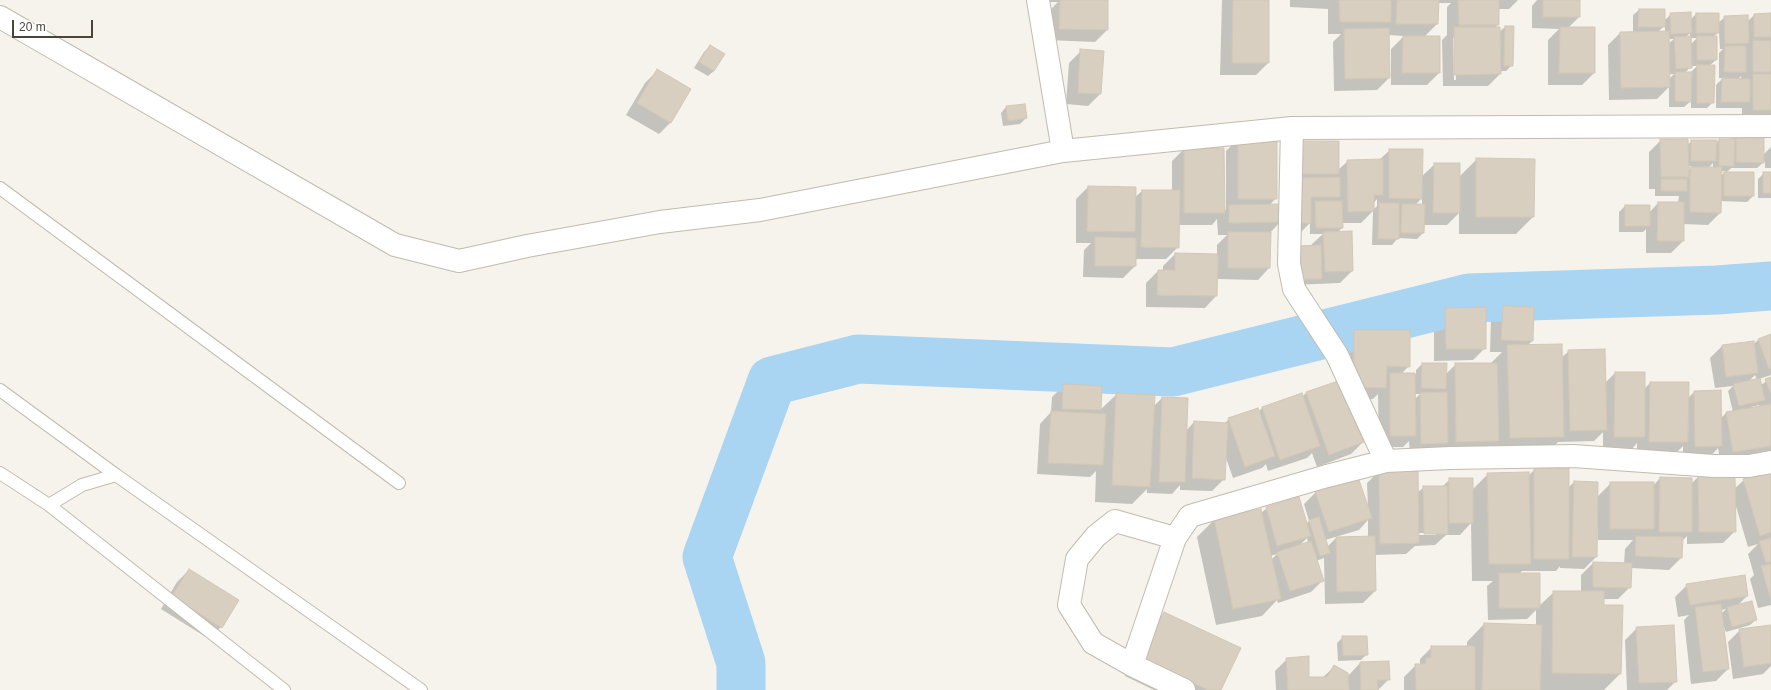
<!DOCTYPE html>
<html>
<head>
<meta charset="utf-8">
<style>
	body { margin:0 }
	#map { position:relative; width:1771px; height:690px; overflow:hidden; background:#f6f3ec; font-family:Helvetica,sans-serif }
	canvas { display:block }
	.scale { position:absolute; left:12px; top:20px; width:81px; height:18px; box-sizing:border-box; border:2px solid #4b4439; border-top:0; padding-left:5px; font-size:12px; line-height:14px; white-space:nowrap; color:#4b4439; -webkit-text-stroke:3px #fff; paint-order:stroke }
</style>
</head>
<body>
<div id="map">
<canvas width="1771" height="690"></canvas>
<div class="scale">20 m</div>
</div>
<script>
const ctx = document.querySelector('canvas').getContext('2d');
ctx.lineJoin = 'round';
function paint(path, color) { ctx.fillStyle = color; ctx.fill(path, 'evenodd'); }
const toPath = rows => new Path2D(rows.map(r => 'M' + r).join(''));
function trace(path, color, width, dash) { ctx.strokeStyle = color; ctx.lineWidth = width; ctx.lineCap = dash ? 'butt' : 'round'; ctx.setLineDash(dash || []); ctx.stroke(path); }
const shadow = toPath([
	[1047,0,1090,0,1107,30,1095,42,1047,40,1048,12,1058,2,1047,2],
	[1222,0,1268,0,1268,63,1256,75,1220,75],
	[1290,0,1518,0,1509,9,1498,9,1498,24,1495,28,1499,32,1505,27,1512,65,1506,71,1500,71,1500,74,1488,86,1443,86,1442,40,1447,35,1447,7,1451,3,1438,3,1437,24,1424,37,1439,73,1427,85,1391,85,1391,49,1404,36,1388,35,1389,78,1377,90,1334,91,1333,42,1341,34,1328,34,1328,9,1290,7],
	[1453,38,1455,38,1456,80,1454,80],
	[1537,0,1579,0,1579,17,1568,28,1594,73,1582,85,1548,85,1548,40,1559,29,1532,28,1532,6],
	[1639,10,1664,21,1671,14,1690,20,1696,14,1718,23,1725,17,1747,22,1754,15,1771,14,1771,122,1742,122,1742,108,1716,108,1716,85,1723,78,1719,78,1719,53,1723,49,1720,49,1719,32,1713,37,1716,60,1709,66,1713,102,1707,108,1691,108,1691,101,1684,107,1669,107,1669,87,1657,99,1609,100,1608,45,1620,33,1633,33,1633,15],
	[1665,25,1665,33,1657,33],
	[1690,33,1690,37,1686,37],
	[1690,38,1697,38,1690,45],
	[1668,39,1674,39,1668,44],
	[1691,66,1697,66,1691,72,1685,73],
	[1669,74,1674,74,1669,79],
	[1741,76,1741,80,1737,80],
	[710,46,714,71,708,76,694,68,704,52],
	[1081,51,1100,94,1088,106,1066,104,1069,63],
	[657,71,671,122,659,134,626,115,645,83],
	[1006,107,1026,118,1020,124,1003,126,1001,113],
	[1736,138,1763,155,1771,147,1771,168,1765,168,1765,161,1757,168,1731,168,1726,173,1753,196,1747,202,1720,201,1720,213,1708,225,1683,224,1683,241,1671,253,1646,253,1646,229,1643,232,1619,232,1619,212,1625,206,1649,213,1658,203,1678,203,1679,196,1655,196,1655,189,1649,189,1649,152,1661,140,1687,145,1692,141,1716,143,1719,140],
	[1713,163,1713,168,1708,168],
	[1688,166,1692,166,1688,171],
	[1720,171,1726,171,1720,177],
	[1238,139,1276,198,1269,206,1280,222,1270,233,1269,268,1258,280,1217,279,1216,296,1205,308,1146,307,1146,283,1158,271,1163,271,1163,266,1175,254,1217,255,1217,245,1227,235,1218,235,1217,219,1212,225,1179,225,1178,247,1166,259,1135,259,1135,266,1123,278,1083,277,1084,250,1091,243,1076,243,1076,199,1088,187,1134,198,1142,191,1172,191,1172,161,1184,149,1224,212,1226,209,1226,151],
	[1390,150,1421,177,1435,164,1459,177,1477,159,1533,217,1516,234,1459,234,1459,213,1447,225,1423,225,1423,233,1417,239,1398,238,1392,245,1372,245,1373,211,1361,223,1342,223,1342,228,1338,232,1352,271,1340,283,1292,285,1312,244,1323,234,1310,234,1310,223,1298,235,1287,153,1338,170,1348,161,1379,160],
	[1422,197,1422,205,1415,205,1420,200],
	[1377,199,1377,206,1373,210,1373,204],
	[1764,173,1771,173,1771,198,1758,198,1758,179],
	[1503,307,1532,341,1527,346,1561,358,1569,351,1605,383,1615,373,1644,389,1650,383,1688,398,1694,392,1720,391,1720,419,1726,413,1733,412,1728,391,1733,386,1715,388,1710,358,1722,346,1753,345,1758,340,1771,335,1771,375,1759,379,1761,385,1771,378,1771,453,1721,464,1718,448,1709,458,1683,458,1683,446,1675,454,1637,453,1637,443,1632,449,1603,449,1603,432,1594,441,1558,442,1546,454,1493,455,1492,446,1480,458,1410,455,1409,441,1403,447,1379,447,1378,394,1373,399,1347,399,1363,442,1351,454,1317,467,1312,453,1307,458,1268,471,1266,464,1262,468,1233,478,1225,455,1224,479,1212,491,1180,490,1180,485,1172,494,1147,493,1147,489,1132,504,1095,502,1096,471,1090,477,1037,474,1040,424,1051,412,1052,397,1064,385,1101,387,1100,410,1117,394,1154,406,1162,398,1186,431,1194,422,1225,423,1229,419,1258,412,1262,408,1301,394,1302,397,1306,393,1340,381,1342,385,1343,343,1355,331,1409,366,1401,374,1416,374,1416,370,1422,364,1445,375,1456,364,1490,364,1502,352,1490,352,1491,319],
	[1755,375,1757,380,1748,382],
	[1415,394,1420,394,1415,399],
	[1759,405,1760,407,1751,408,1751,407],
	[1446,309,1485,348,1473,360,1434,361,1434,321],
	[1535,469,1568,488,1574,482,1597,482,1597,497,1611,483,1653,486,1660,478,1691,484,1698,477,1734,489,1744,480,1771,472,1771,605,1758,608,1750,579,1754,575,1748,554,1758,544,1748,547,1735,503,1735,531,1723,543,1687,544,1687,536,1682,541,1681,558,1669,570,1631,568,1630,587,1618,599,1603,599,1603,606,1620,674,1604,690,1404,690,1404,677,1416,665,1420,665,1420,659,1432,647,1467,647,1467,642,1484,624,1536,626,1536,610,1527,619,1488,620,1487,586,1493,581,1472,581,1471,523,1460,535,1446,535,1435,545,1415,546,1406,554,1374,555,1375,591,1363,603,1325,604,1324,558,1316,561,1323,580,1311,592,1278,603,1277,600,1262,616,1216,625,1197,537,1214,520,1261,513,1267,508,1306,524,1309,521,1304,504,1316,492,1368,507,1367,483,1379,471,1417,493,1424,487,1442,487,1450,479,1472,490,1488,474,1528,476],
	[1368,520,1368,537,1336,538,1327,547,1325,540,1359,530],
	[1597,522,1598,522,1598,540,1633,540,1625,549,1624,564,1593,563,1581,575,1581,592,1554,592,1539,606,1519,574,1522,571,1556,571,1560,566,1560,568,1584,569,1596,557],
	[1419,533,1436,533,1436,535,1419,535],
	[1307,538,1308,543,1299,546],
	[1277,554,1271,560,1270,556],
	[189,570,238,601,221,627,209,639,161,609,177,582],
	[1687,585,1747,596,1737,606,1756,620,1750,625,1726,632,1722,623,1728,669,1716,681,1691,684,1684,620,1689,615,1678,617,1675,597],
	[1726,609,1721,614,1721,610],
	[1164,613,1220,690,1154,690,1125,676,1147,630],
	[1637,628,1676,681,1667,690,1627,690,1625,640],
	[1740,630,1771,635,1771,666,1763,674,1733,679,1728,642],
	[1343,637,1367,654,1361,660,1338,661,1337,643],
	[1287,659,1309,679,1322,678,1334,667,1348,676,1360,663,1389,679,1378,690,1276,690,1275,671]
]);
const river = toPath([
	[741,690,741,663,707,557,772,381,858,359,1173,372,1469,298,1717,290,1771,286]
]);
const building = toPath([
	[1060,0,1108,0,1108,30,1059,29,1060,0],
	[1233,0,1269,0,1269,63,1232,63,1233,0],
	[1339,0,1391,0,1391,22,1340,22,1339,0],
	[1397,0,1439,0,1438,24,1396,24,1397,0],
	[1458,0,1499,0,1499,25,1459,25,1458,0],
	[1543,0,1580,0,1580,17,1543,17,1543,0],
	[1639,9,1665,9,1665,27,1638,27,1639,9],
	[1691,12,1692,33,1671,34,1670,13,1691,12],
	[1696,13,1719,13,1719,33,1696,33,1696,13],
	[1771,13,1771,37,1754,37,1754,14,1771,13],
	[1748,15,1749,43,1725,44,1724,16,1748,15],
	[1505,26,1514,26,1513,66,1504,66,1505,26],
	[1454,27,1500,27,1501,74,1454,75,1454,27],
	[1560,27,1595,27,1595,73,1559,73,1560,27],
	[1389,28,1390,78,1345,79,1344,29,1389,28],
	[1669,31,1670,87,1621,88,1620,32,1669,31],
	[1403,36,1440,36,1440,73,1402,73,1403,36],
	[1691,36,1692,68,1676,69,1674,37,1691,36],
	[1697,36,1717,36,1717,60,1697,60,1697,36],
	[1753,40,1771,41,1771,72,1753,72,1753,40],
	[710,45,725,54,714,71,699,62,710,45],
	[1725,46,1746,46,1746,72,1724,72,1725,46],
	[1080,49,1104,51,1101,94,1078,93,1080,49],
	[1697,65,1715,65,1714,103,1697,103,1697,65],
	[657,69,691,89,671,123,637,103,657,69],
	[1675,72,1692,72,1691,102,1675,101,1675,72],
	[1753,74,1771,74,1771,110,1753,110,1753,74],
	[1722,78,1750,79,1750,102,1721,102,1722,78],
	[1025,104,1027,118,1008,121,1006,106,1025,104],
	[1736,137,1764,138,1764,163,1736,162,1736,137],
	[1238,138,1277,138,1277,199,1238,199,1238,138],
	[1660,139,1688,139,1689,177,1661,177,1660,139],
	[1719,139,1735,139,1734,166,1719,166,1719,139],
	[1691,140,1717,140,1716,161,1691,161,1691,140],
	[1299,141,1339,141,1339,174,1299,174,1299,141],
	[1184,148,1224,148,1225,213,1184,213,1184,148],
	[1389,149,1423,149,1422,199,1389,198,1389,149],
	[1476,158,1535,159,1534,217,1476,217,1476,158],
	[1383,159,1383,195,1374,195,1374,211,1348,212,1347,160,1383,159],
	[1434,163,1460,163,1460,213,1433,213,1434,163],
	[1690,167,1722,167,1721,213,1690,212,1690,167],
	[1724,172,1754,172,1754,196,1724,196,1724,172],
	[1763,172,1771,172,1771,193,1763,193,1763,172],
	[1340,177,1340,197,1311,197,1311,223,1298,223,1297,178,1340,177],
	[1661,179,1687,179,1687,191,1661,191,1661,179],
	[1088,186,1136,187,1135,232,1087,231,1088,186],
	[1142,190,1180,190,1179,248,1141,247,1142,190],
	[1315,201,1342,201,1343,228,1316,228,1315,201],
	[1658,202,1684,202,1684,241,1657,241,1658,202],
	[1379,203,1399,203,1399,239,1378,239,1379,203],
	[1281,204,1281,222,1229,223,1229,205,1281,204],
	[1402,204,1425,204,1424,233,1401,233,1402,204],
	[1625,205,1650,205,1650,226,1625,226,1625,205],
	[1352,231,1353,271,1325,272,1323,232,1352,231],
	[1228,232,1271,232,1270,268,1228,268,1228,232],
	[1095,237,1136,238,1136,266,1095,266,1095,237],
	[1321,245,1322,279,1298,279,1297,246,1321,245],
	[1175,253,1218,254,1217,296,1157,295,1158,270,1175,270,1175,253],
	[1503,306,1534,307,1533,341,1501,340,1503,306],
	[1486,307,1486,349,1446,349,1445,308,1486,307],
	[1354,330,1410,330,1410,367,1387,366,1386,388,1354,387,1354,330],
	[1771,334,1771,368,1769,369,1758,339,1771,334],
	[1754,341,1758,373,1726,377,1722,345,1754,341],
	[1562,344,1564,437,1510,438,1507,345,1562,344],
	[1605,349,1607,430,1570,431,1568,350,1605,349],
	[1422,363,1447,363,1446,389,1421,388,1422,363],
	[1455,363,1497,363,1499,441,1456,442,1455,363],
	[1615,372,1645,372,1645,437,1614,437,1615,372],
	[1390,373,1415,373,1416,436,1390,436,1390,373],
	[1771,377,1771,394,1765,379,1771,377],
	[1760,378,1765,400,1739,406,1733,384,1760,378],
	[1341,380,1364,442,1329,455,1306,392,1341,380],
	[1650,382,1689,382,1688,442,1649,442,1650,382],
	[1063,384,1102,386,1101,410,1062,409,1063,384],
	[1721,390,1722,446,1695,447,1694,391,1721,390],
	[1447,392,1448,443,1421,444,1420,393,1447,392],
	[1116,393,1155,395,1150,487,1112,485,1116,393],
	[1302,393,1320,446,1280,460,1262,407,1302,393],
	[1162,397,1188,398,1185,482,1159,482,1162,397],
	[1771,404,1771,446,1733,452,1726,412,1771,404],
	[1258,408,1275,456,1245,467,1228,418,1258,408],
	[1051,411,1106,414,1103,465,1048,463,1051,411],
	[1194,421,1228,423,1225,480,1192,478,1194,421],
	[1534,468,1569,468,1569,559,1534,559,1534,468],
	[1379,470,1418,470,1419,543,1380,544,1379,470],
	[1771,471,1771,532,1760,536,1743,479,1771,471],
	[1529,472,1531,564,1489,564,1487,473,1529,472],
	[1735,475,1736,532,1699,532,1698,476,1735,475],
	[1358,477,1372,518,1329,532,1315,491,1358,477],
	[1660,477,1692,478,1692,532,1659,532,1660,477],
	[1449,478,1473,478,1473,523,1449,523,1449,478],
	[1574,481,1598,482,1597,557,1572,557,1574,481],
	[1610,482,1654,482,1654,529,1610,529,1610,482],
	[1423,486,1447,486,1448,534,1424,534,1423,486],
	[1299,497,1311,536,1277,546,1266,507,1299,497],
	[1261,509,1281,599,1233,609,1214,519,1261,509],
	[1319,517,1330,553,1320,556,1309,520,1319,517],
	[1375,536,1376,591,1337,592,1336,537,1375,536],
	[1636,536,1683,537,1682,558,1635,556,1636,536],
	[1771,538,1771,561,1766,563,1759,541,1771,538],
	[1311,541,1324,581,1290,591,1277,552,1311,541],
	[1593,562,1632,563,1631,588,1593,587,1593,562],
	[1771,564,1771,597,1770,597,1761,566,1771,564],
	[189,569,239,600,222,628,172,596,189,569],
	[1499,573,1540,573,1540,608,1499,608,1499,573],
	[1745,575,1748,596,1690,605,1686,584,1745,575],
	[1553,591,1604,591,1604,605,1623,605,1621,674,1552,673,1553,591],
	[1752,601,1757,620,1732,627,1727,607,1752,601],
	[1721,604,1729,669,1703,672,1695,607,1721,604],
	[1164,612,1241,648,1221,690,1208,690,1141,659,1164,612],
	[1484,623,1542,625,1540,690,1482,690,1484,623],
	[1674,625,1677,682,1639,683,1636,627,1674,625],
	[1771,625,1771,663,1744,667,1739,629,1771,625],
	[1342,636,1367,636,1368,655,1343,656,1342,636],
	[1431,646,1475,646,1475,690,1416,690,1415,664,1426,664,1426,658,1431,658,1431,646],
	[1309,656,1309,677,1327,677,1334,665,1348,673,1349,690,1288,690,1286,658,1309,656],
	[1389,661,1390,680,1377,680,1378,690,1361,690,1360,662,1389,661]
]);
const service = toPath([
	[0,188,399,483],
	[0,390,116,475],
	[0,473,49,505,82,485,116,475,421,690],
	[49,505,284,690]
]);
const minor = toPath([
	[1038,0,1063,151],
	[0,17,395,245,459,261,527,246,660,222,760,210,1063,151,1292,128,1771,126],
	[1292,128,1289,264,1294,289,1337,355,1386,461],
	[1175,538,1132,665,1184,690],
	[1132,665,1093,643,1069,605,1077,559,1096,536,1115,521,1175,538,1190,516,1327,476,1386,461,1450,458,1573,456,1714,466,1749,466,1771,462]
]);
paint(shadow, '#0003');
trace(river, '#a9d4f2', 49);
paint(building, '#d8cfc1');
trace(building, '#d3c7b4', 1);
trace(service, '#c2bbae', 14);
trace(minor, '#c2bbae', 24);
trace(service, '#fff', 12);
trace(minor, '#fff', 22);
</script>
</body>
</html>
